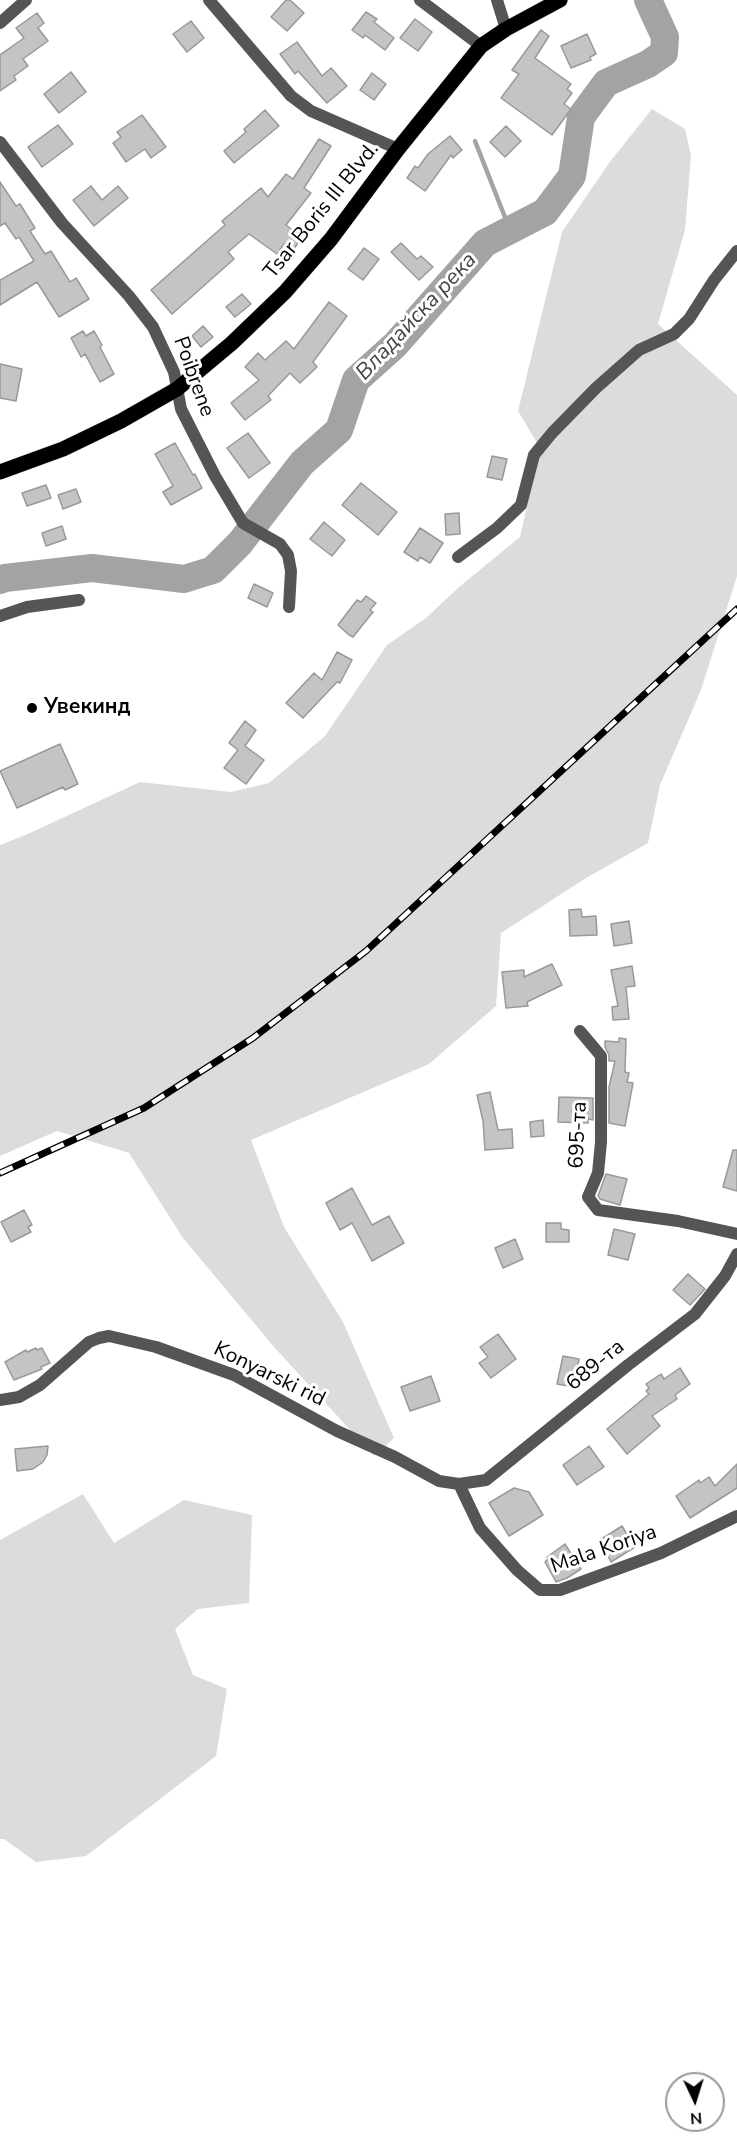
<!DOCTYPE html>
<html>
<head>
<meta charset="utf-8">
<style>
	body { margin:0 }
	#map { position:relative; width:737px; height:2144px; overflow:hidden; background:#fff; font-family:"Nunito Sans",sans-serif }
	canvas { display:block }
	.north { position:absolute; left:665px; top:2072px; width:60px; height:60px; box-sizing:border-box; background:#fff; border:2px solid #999; border-radius:50%; rotate:176deg; font-size:16px; font-weight:700; line-height:24px; text-align:center; color:#000 }
	.north::after { content:''; display:block; margin:auto; width:21px; height:27px; background:#000; clip-path:polygon(50% 0,100% 100%,50% 72%,0 100%) }
</style>
</head>
<body>
<div id="map">
<canvas width="737" height="2144"></canvas>
<div class="north">N</div>
</div>
<script>
const ctx = document.querySelector('canvas').getContext('2d');
ctx.lineJoin = 'round';
function paint(path, color) { ctx.fillStyle = color; ctx.fill(path, 'evenodd'); }
const toPath = rows => new Path2D(rows.map(r => 'M' + r).join(''));
function trace(path, color, width, dash) { ctx.strokeStyle = color; ctx.lineWidth = width; ctx.lineCap = dash ? 'butt' : 'round'; ctx.setLineDash(dash || []); ctx.stroke(path); }
function label(font, color, halo, rows, align = 'center') {
  ctx.font = font + ' "Nunito Sans",sans-serif'; ctx.lineWidth = 6; ctx.setLineDash([]); ctx.textBaseline = 'middle'; ctx.strokeStyle = halo; ctx.fillStyle = color; for (const [text, x, y, turn = 0] of rows) {
    ctx.save(); ctx.translate(x, y); ctx.rotate((+turn || 0) * Math.PI / 180); ctx.textAlign = isNaN(turn) ? turn : align; if (halo) ctx.strokeText(text, 0, 0); ctx.fillText(text, 0, 0); ctx.restore();
  }
}
const green = toPath([
	[652,109,685,129,691,156,685,230,658,324,737,395,737,576,701,690,660,785,648,843,586,878,501,933,496,1006,429,1064,251,1140,284,1227,343,1322,394,1438,374,1456,274,1347,183,1238,129,1153,57,1131,0,1156,0,845,30,833,140,782,231,792,269,783,325,736,387,645,426,618,459,587,520,537,540,448,518,411,562,232,609,163],
	[83,1494,114,1543,184,1500,252,1515,249,1603,198,1609,175,1629,193,1675,227,1689,216,1756,86,1856,36,1862,4,1839,0,1839,0,1540]
]);
const stream = toPath([
	[475,141,510,230]
]);
const river = toPath([
	[0,580,5,578,92,568,184,579,213,570,240,543,302,463,339,430,356,380,395,345,485,243,545,212,572,176,581,117,606,83,648,64,664,53,665,37,648,0]
]);
const building = toPath([
	[286,0,290,0,304,13,287,31,271,17,286,0],
	[366,12,377,19,374,22,394,38,385,50,365,35,363,38,352,30,366,12],
	[37,13,44,23,38,28,48,41,23,59,28,66,14,76,16,80,0,91,0,55,24,38,16,28,37,13],
	[415,19,432,32,418,51,400,38,415,19],
	[191,21,204,38,187,52,173,34,191,21],
	[541,30,549,36,535,58,571,84,567,89,572,93,564,104,571,109,552,135,501,98,519,74,512,70,541,30],
	[587,34,596,54,590,57,591,60,571,68,561,46,587,34],
	[297,42,322,76,331,68,347,86,327,103,298,71,295,74,280,54,297,42],
	[71,72,86,92,59,113,44,94,71,72],
	[372,73,386,84,374,100,360,90,372,73],
	[265,110,279,126,234,163,224,151,246,132,244,129,265,110],
	[142,115,166,147,151,158,145,149,126,162,113,143,121,137,117,132,142,115],
	[58,125,73,144,42,167,28,147,58,125],
	[506,126,521,141,505,157,490,142,506,126],
	[450,136,462,150,453,158,451,155,425,191,407,178,415,166,418,168,428,154,450,136],
	[319,139,331,146,304,188,311,193,286,225,302,237,293,250,284,244,277,254,249,234,228,252,234,259,172,314,151,290,225,225,222,221,261,188,268,197,286,174,293,179,319,139],
	[0,182,16,206,20,204,35,228,30,231,45,254,51,251,70,282,76,278,89,299,59,317,37,282,0,305,0,280,34,261,19,237,16,239,5,223,0,226,0,182],
	[91,186,102,200,118,186,128,198,94,226,73,200,91,186],
	[401,243,417,259,421,256,433,267,419,280,391,252,401,243],
	[364,248,379,259,363,280,348,269,364,248],
	[242,294,251,304,235,317,226,307,242,294],
	[329,302,347,316,313,362,317,367,300,383,290,373,268,396,271,400,245,420,231,403,259,380,245,367,258,353,265,360,286,341,294,349,329,302],
	[203,326,213,337,201,347,192,336,203,326],
	[83,331,86,336,94,331,102,345,100,347,114,374,100,382,85,354,81,357,71,338,83,331],
	[0,364,22,369,16,401,0,398,0,364],
	[248,433,270,463,249,478,227,448,248,433],
	[175,443,193,475,195,474,202,488,171,505,163,492,173,486,155,454,175,443],
	[492,456,507,459,502,480,487,477,492,456],
	[361,483,397,512,378,535,342,505,361,483],
	[46,485,51,498,27,506,22,493,46,485],
	[76,489,81,502,63,509,58,495,76,489],
	[459,513,460,534,446,535,445,514,459,513],
	[324,522,345,540,332,556,310,539,324,522],
	[62,526,66,539,46,546,42,533,62,526],
	[420,528,443,543,430,563,420,557,418,561,404,552,420,528],
	[254,584,273,593,267,607,248,598,254,584],
	[366,596,376,603,370,610,373,612,353,637,349,635,338,625,357,600,361,602,366,596],
	[337,652,352,660,340,683,337,682,303,718,286,703,314,673,322,680,337,652],
	[245,721,256,730,245,746,264,760,246,784,224,768,238,750,229,743,245,721],
	[60,744,78,784,65,790,63,787,17,808,0,771,60,744],
	[581,909,582,917,596,916,597,935,570,936,569,910,581,909],
	[629,921,632,943,614,946,611,924,629,921],
	[552,964,562,985,527,1002,528,1006,506,1008,502,972,524,970,524,977,552,964],
	[632,966,635,986,626,987,629,1019,613,1020,612,1007,618,1006,611,970,632,966],
	[619,1038,626,1039,625,1072,629,1073,627,1082,633,1083,625,1126,609,1123,609,1087,615,1061,609,1061,609,1055,605,1047,605,1041,619,1042,619,1038],
	[490,1092,498,1130,512,1129,513,1148,485,1150,483,1121,477,1095,490,1092],
	[559,1097,593,1098,593,1120,588,1119,588,1123,558,1122,559,1097],
	[543,1120,544,1136,531,1137,530,1122,543,1120],
	[733,1150,737,1150,737,1191,723,1187,733,1150],
	[606,1174,627,1179,620,1205,600,1199,598,1196,606,1174],
	[352,1188,372,1225,389,1216,404,1243,372,1261,352,1223,340,1230,326,1203,352,1188],
	[24,1210,32,1225,28,1227,31,1232,11,1242,1,1222,24,1210],
	[546,1223,561,1223,561,1229,569,1230,569,1242,546,1242,546,1223],
	[614,1229,635,1234,628,1260,608,1255,614,1229],
	[515,1239,523,1259,503,1268,495,1248,515,1239],
	[688,1274,705,1289,690,1305,673,1290,688,1274],
	[498,1334,516,1359,491,1378,479,1363,488,1357,480,1347,498,1334],
	[36,1348,37,1350,42,1348,50,1363,41,1367,42,1369,14,1380,5,1362,26,1350,27,1352,36,1348],
	[563,1356,579,1359,574,1387,557,1384,563,1356],
	[680,1368,690,1384,675,1395,677,1399,652,1416,660,1426,627,1454,607,1429,649,1394,646,1391,649,1388,646,1384,661,1374,664,1379,680,1368],
	[431,1376,440,1401,410,1411,401,1387,431,1376],
	[48,1446,47,1455,43,1462,33,1469,17,1471,15,1449,48,1446],
	[589,1446,604,1467,577,1485,563,1465,589,1446],
	[737,1464,737,1488,690,1518,676,1496,699,1480,700,1483,709,1477,715,1486,737,1464],
	[514,1488,529,1492,543,1515,509,1536,489,1503,514,1488],
	[622,1526,635,1547,611,1562,600,1540,622,1526],
	[565,1544,581,1569,567,1578,556,1582,545,1562,548,1559,547,1557,565,1544]
]);
const street = toPath([
	[209,0,291,96,311,111,398,149],
	[420,0,481,46],
	[497,0,506,29],
	[0,23,26,0],
	[0,142,62,223,129,296,153,327,174,372,181,409,215,476,243,523,280,544,288,555,291,571,289,607],
	[458,557,497,528,521,505,534,455,552,433,596,388,639,350,674,334,689,319,714,280,737,251],
	[0,616,27,607,79,600],
	[580,1031,601,1056,601,1142,598,1173,588,1197,598,1210,678,1221,737,1234],
	[0,1400,19,1397,40,1385,89,1342,99,1338,109,1336,156,1347,234,1375,337,1431,395,1457,439,1481,459,1484,486,1480,628,1365,695,1314,725,1276,737,1254],
	[459,1484,480,1528,517,1570,540,1590,560,1590,661,1553,737,1516]
]);
const primary = toPath([
	[0,472,63,449,121,421,177,389,232,343,285,292,331,239,398,149,481,46,506,29,560,0]
]);
const rail = toPath([
	[0,1173,144,1108,253,1038,366,951,737,609]
]);
const markers = [
	[32,708,6,"#000"]
];
const streetNames = [
	["Tsar Boris III Blvd.",322,211,-51],
	["Poibrene",193,377,70],
	["695-та",579,1135,-87],
	["689-та",596,1366,-39],
	["Konyarski rid",269,1375,26],
	["Mala Koriya",604,1550,-19]
];
const poiNames = [
	["Увекинд",44,708]
];
const waterNames = [
	["Владайска река",417,317,-47]
];
paint(green, '#dcdcdc');
trace(stream, '#a3a3a3', 4.5);
trace(river, '#a3a3a3', 28);
paint(building, '#c4c4c4');
trace(building, '#999', 1.5);
trace(primary, '#dbdbdb', 16);
trace(street, '#555', 12);
trace(primary, '#000', 15);
trace(rail, '#000', 7);
trace(rail, '#fff', 4.5, [14]);
for (const [x, y, r, color] of markers) { const dot = new Path2D(); dot.arc(x, y, r, 0, 2 * Math.PI); ctx.fillStyle = color; ctx.fill(dot); trace(dot, '#fff', 2); }
label('21px', '#000', '#fff', streetNames);
label('bold 21px', '#000', '#fff', poiNames, 'left');
label('italic 22px', '#444', '#fff', waterNames);
</script>
</body>
</html>
